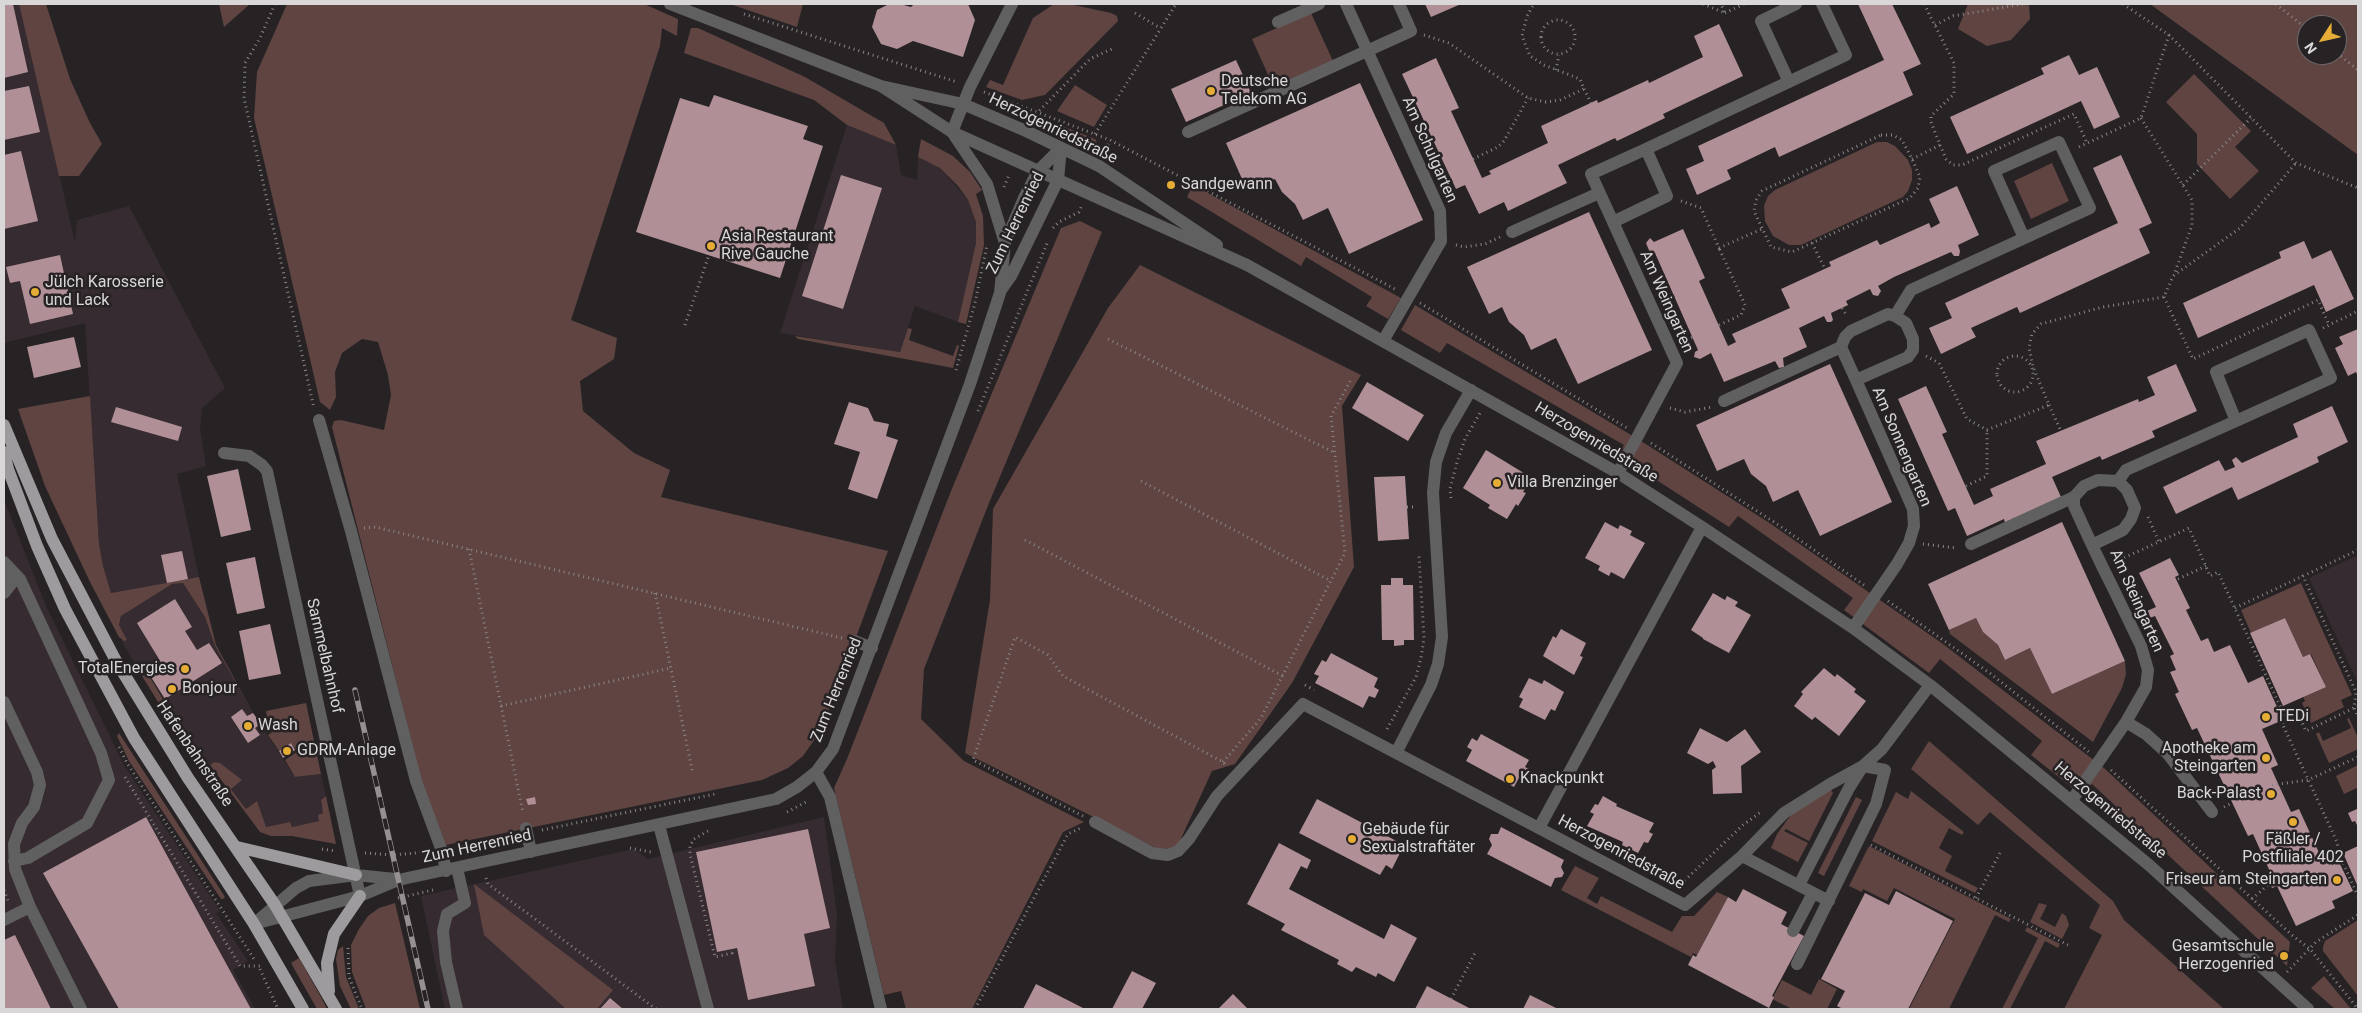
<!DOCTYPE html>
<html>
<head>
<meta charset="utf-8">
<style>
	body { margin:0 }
	#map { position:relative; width:2362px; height:1013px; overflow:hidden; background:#272325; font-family:Roboto,sans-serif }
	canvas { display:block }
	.frame { position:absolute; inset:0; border:5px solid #dad7d8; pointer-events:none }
	.north { position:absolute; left:2297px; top:15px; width:50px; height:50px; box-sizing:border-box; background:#272325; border:1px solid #6f6b6d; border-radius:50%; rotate:235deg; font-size:14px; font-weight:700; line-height:20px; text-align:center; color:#dad7d8 }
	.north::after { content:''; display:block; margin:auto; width:18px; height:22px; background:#e5ad36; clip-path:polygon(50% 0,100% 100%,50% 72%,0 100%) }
</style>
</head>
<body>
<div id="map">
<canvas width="2362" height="1013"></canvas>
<div class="frame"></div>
<div class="north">N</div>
</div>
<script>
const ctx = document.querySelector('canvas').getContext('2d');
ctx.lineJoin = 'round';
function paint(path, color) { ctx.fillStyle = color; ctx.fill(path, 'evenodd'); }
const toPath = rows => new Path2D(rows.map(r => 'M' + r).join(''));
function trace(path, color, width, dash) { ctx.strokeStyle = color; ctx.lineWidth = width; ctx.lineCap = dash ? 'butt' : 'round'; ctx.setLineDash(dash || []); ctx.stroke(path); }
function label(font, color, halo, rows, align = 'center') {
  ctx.font = font + ' Roboto,sans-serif'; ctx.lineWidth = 5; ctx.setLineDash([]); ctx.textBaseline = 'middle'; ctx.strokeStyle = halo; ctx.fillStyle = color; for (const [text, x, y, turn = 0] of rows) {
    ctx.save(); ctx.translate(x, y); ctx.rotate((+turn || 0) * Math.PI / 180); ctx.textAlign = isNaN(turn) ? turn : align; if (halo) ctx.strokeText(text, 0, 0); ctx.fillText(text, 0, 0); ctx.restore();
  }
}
const built = toPath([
	[4,4,19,4,75,242,77,220,129,206,225,388,202,408,200,428,206,466,177,474,199,577,111,593,103,566,99,544,85,323,4,343],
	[847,125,896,145,901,175,917,180,918,157,940,168,968,200,976,222,976,243,958,322,915,306,900,352,780,333],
	[4,500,46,606,124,765,220,911,216,913,248,961,233,970,255,1009,4,1009],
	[2358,555,2358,683,2309,578],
	[183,583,205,617,215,646,253,713,295,777,321,774,326,796,321,800,324,813,319,821,292,827,290,822,265,827,257,801,246,809,231,788,241,780,214,762,210,765,193,749,193,743,175,720,149,674,142,676,121,640,127,640,119,625,121,616,124,613,172,584],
	[824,817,837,915,835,961,843,1009,445,1009,421,896,624,851,634,849,648,859]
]);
const green = toPath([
	[19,4,46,4,70,79,90,123,102,144,79,176,59,176],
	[219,4,250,4,224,27],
	[287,4,644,4,678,19,677,36,662,28,660,46,571,320,617,338,614,359,580,381,583,411,634,453,670,470,661,497,888,551,822,729,803,756,788,768,762,780,446,845,421,779,332,427,334,421,341,420,384,430,391,395,388,375,378,342,362,339,342,353,335,372,336,397,330,410,320,402,254,118,257,72],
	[730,4,803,4,797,27],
	[1054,4,1069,4,1111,13,1117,16,1118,21,1045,95,1022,100,986,87,990,80,1003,85,1033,18],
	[1968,4,2029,4,2030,19,2011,40,1987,46,1958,29],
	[2150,4,2358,4,2358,155],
	[2307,25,2337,25,2337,55,2307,55],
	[1311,13,1333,61,1274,88,1252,39],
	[691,28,698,28,805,77,884,123,896,145,847,125,814,100,684,53],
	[2194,74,2251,131,2235,147,2259,171,2230,199,2197,164,2197,134,2166,102],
	[1075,85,1107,105,1094,127,1057,111],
	[1041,118,1093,138,1096,140,1098,149,1038,122],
	[921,139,953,156,970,172,982,190,976,194,983,216,984,245,966,324,958,322,976,243,976,222,968,200,958,186,940,168,918,157],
	[1877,142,1887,142,1895,146,1908,160,1912,170,1912,180,1908,191,1903,197,1801,245,1789,245,1773,236,1765,221,1764,206,1768,196,1775,190],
	[2052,163,2069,201,2031,219,2014,181],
	[1193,185,1401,298,1388,319,1366,306,1372,297,1306,257,1301,266,1187,197],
	[1080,221,1102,232,989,503,924,669,921,719,964,761,1084,822,1063,832,972,1009,906,1009,901,991,884,995,834,788,847,759,951,491,1061,228],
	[1140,265,1361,375,1342,406,1354,567,1292,683,1235,764,1212,771,1179,843,1170,849,1156,848,965,753,990,600,993,509,1108,308],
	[1415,305,1641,441,1771,524,1943,644,2104,768,2290,942,2287,966,2092,784,2080,794,2031,755,2042,741,1940,659,1929,673,1844,610,1853,598,1738,516,1729,527,1618,455,1624,445,1447,343,1440,353,1401,330],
	[908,328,912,329,909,340,953,356,957,345,959,346,953,368,798,339,795,336,900,352],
	[90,396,99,544,103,566,111,593,199,577,216,645,253,713,215,646,205,617,183,583,172,584,121,616,119,625,127,640,124,641,119,637,90,582,45,486,18,409],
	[2301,583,2352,695,2341,700,2344,707,2311,723,2302,703,2305,701,2302,694,2324,683,2311,654,2303,657,2285,618,2251,633,2241,610],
	[1976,618,1983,632,1998,645,2005,660,2030,648,2052,694,2125,661,2126,674,2122,688,2093,742,1950,634,1949,630],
	[148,674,175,720,193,743,193,749,176,731,142,676],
	[306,703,321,774,295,777,285,760,297,752,291,743,279,751,268,735,278,728,272,719,268,721,266,711],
	[2349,718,2358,738,2358,749,2329,763,2316,734,2319,732,2323,741,2351,728,2347,719],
	[119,733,225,897,223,899,221,899,129,761,117,736],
	[1929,741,2113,901,2124,920,2224,1009,2064,1009,2102,935,2089,928,2100,905,1990,812,1978,825,1911,769],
	[214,762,220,763,242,780,231,789,246,809,257,801,266,827,290,822,292,827,319,821,318,815,323,813,321,800,326,796,336,844,292,836,271,836,260,832,210,765],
	[2358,765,2358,791,2357,788,2344,794,2336,776],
	[1831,790,1833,793,1809,841,1786,829,1784,831,1808,843,1798,862,1771,848,1777,834,1793,812],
	[1911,791,1964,832,1962,835,1949,828,1939,848,1952,856,1945,871,1978,888,1975,893,1872,841,1896,792,1908,799],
	[1856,797,1862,800,1824,876,1818,873],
	[1869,846,2011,919,2009,922,1995,915,1949,1009,1909,1009,1955,919,1894,888,1887,901,1863,889,1862,892,1849,886],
	[1575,866,1599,878,1587,898,1597,904,1601,896,1672,932,1682,916,1694,916,1717,892,1728,897,1697,955,1693,953,1691,957,1561,890],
	[474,884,613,990,597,1009,566,1009,484,935],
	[395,903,420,1009,366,1009,352,972,351,945,359,929,368,916,379,908],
	[2039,903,2047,905,2040,919,2055,927,2062,913,2066,916,2069,925,2062,939,2030,922],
	[2358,920,2358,996,2323,951,2323,947,2325,941],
	[2027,927,2060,944,2058,948,2045,941,2010,1009,2002,1009,2038,938,2025,931],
	[343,946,346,977,359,1009,351,1009,340,986,336,959,338,950],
	[299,958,322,999,327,1009,317,1009,291,963],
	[2324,976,2351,1009,2335,1009,2311,988],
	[1819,979,1837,989,1827,1009,1792,1009,1772,999,1782,980,1811,995]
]);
const building = toPath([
	[4,4,13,4,28,72,4,78],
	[889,4,900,4,911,7,914,4,968,4,975,20,963,57,913,41,897,49,881,44,872,27,877,10],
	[1425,4,1461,4,1431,17],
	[1858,4,1892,4,1921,64,1903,72,1913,95,1779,157,1775,147,1727,170,1731,179,1697,195,1686,169,1704,161,1698,146,1884,60],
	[1719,24,1743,76,1663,114,1665,118,1617,141,1615,138,1558,165,1567,183,1508,211,1504,202,1479,214,1465,185,1456,189,1402,74,1436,58,1459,108,1451,111,1482,178,1491,174,1489,171,1548,143,1541,126,1597,100,1598,103,1648,80,1649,83,1703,57,1694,36],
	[2069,55,2079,75,2097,67,2120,117,2094,129,2081,101,1967,154,1950,117,2044,74,2041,68],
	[1236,60,1251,93,1186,122,1171,89],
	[1360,83,1423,220,1349,254,1328,208,1303,220,1295,204,1282,192,1275,179,1247,190,1226,143],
	[29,86,40,132,4,140,4,91],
	[714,95,808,126,803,139,823,146,780,278,636,232,680,98,709,107],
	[21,151,38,221,4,229,4,155],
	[2121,155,2152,223,2139,229,2150,253,2020,313,2017,307,1971,328,1976,337,1941,354,1929,328,1952,318,1945,303,2118,223,2093,168],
	[841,175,882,188,843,309,802,296],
	[1957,186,1979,235,1958,245,1960,251,1959,256,1954,256,1951,252,1894,277,1878,286,1881,291,1878,296,1873,295,1870,289,1846,301,1848,305,1831,313,1833,320,1831,322,1827,322,1824,316,1799,328,1807,347,1783,358,1784,367,1779,368,1775,361,1724,382,1711,353,1700,359,1694,357,1695,352,1698,350,1655,253,1651,255,1646,243,1650,238,1654,242,1683,229,1705,278,1699,281,1728,346,1736,342,1732,334,1790,308,1781,289,1831,266,1829,262,1877,240,1880,245,1929,223,1931,228,1940,223,1929,199],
	[1589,212,1652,350,1578,384,1556,338,1531,350,1524,335,1509,322,1502,307,1489,314,1467,267],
	[2304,241,2312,259,2331,250,2354,299,2326,312,2314,285,2198,338,2183,303,2281,258,2279,252],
	[60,255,73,314,30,324,20,281,10,283,6,267],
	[2358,329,2358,377,2356,372,2348,376,2335,348,2343,344,2339,337],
	[74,337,81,367,34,378,27,347],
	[1830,364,1892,502,1820,536,1798,490,1773,502,1766,486,1751,474,1744,459,1717,471,1696,425],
	[2176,364,2197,411,2152,431,2155,437,2102,460,2100,456,2052,477,2061,497,2005,523,2004,519,1967,536,1955,508,1948,511,1898,399,1926,386,1947,432,1942,434,1974,505,1993,496,1990,489,2046,464,2036,441,2138,399,2139,402,2155,395,2147,377],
	[1367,382,1424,415,1408,441,1352,408],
	[849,402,868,408,874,421,889,424,886,436,898,440,877,499,848,489,860,452,834,444],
	[2332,406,2348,442,2317,457,2319,462,2238,500,2232,487,2176,514,2163,487,2219,460,2225,471,2235,467,2232,460,2236,457,2242,463,2298,437,2293,424],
	[116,407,182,427,178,441,111,422],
	[1486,450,1532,478,1523,492,1526,493,1518,506,1516,504,1507,519,1488,508,1490,505,1463,488],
	[238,469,251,530,221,537,207,476],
	[1405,476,1409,539,1378,541,1374,477],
	[1605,522,1618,529,1620,525,1632,531,1630,535,1645,543,1624,579,1611,572,1609,576,1598,570,1600,566,1585,558],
	[2062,522,2125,661,2052,694,2030,648,2005,660,1998,645,1983,632,1976,618,1949,630,1928,584],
	[182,551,188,579,167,583,161,555],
	[255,557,265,608,237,614,226,563],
	[2170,558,2179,575,2175,577,2190,608,2186,610,2201,641,2208,638,2214,652,2230,645,2248,683,2263,676,2283,720,2262,729,2278,765,2271,768,2291,812,2299,809,2321,857,2327,855,2332,865,2339,862,2353,891,2332,901,2335,908,2296,926,2277,886,2272,888,2268,878,2272,876,2253,834,2248,836,2197,728,2192,730,2175,694,2179,692,2170,672,2176,670,2170,656,2174,654,2155,616,2150,618,2147,611,2156,607,2139,573],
	[1391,578,1403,578,1403,585,1413,585,1414,640,1404,640,1404,645,1394,646,1394,640,1382,640,1381,585,1391,585],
	[1713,593,1725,600,1727,596,1738,602,1735,606,1751,615,1729,653,1703,639,1703,638,1691,630],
	[175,599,192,627,185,631,197,650,209,643,222,663,165,699,151,677,165,669,137,623],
	[2285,618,2303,657,2310,654,2326,687,2283,706,2250,633],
	[270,624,281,674,249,680,239,631],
	[1561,629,1586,643,1580,656,1583,657,1574,675,1543,656,1553,636,1556,638],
	[1331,653,1378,678,1374,687,1379,690,1375,698,1369,696,1363,708,1315,683,1319,676,1314,674,1322,660,1326,662],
	[1824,668,1835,677,1837,674,1856,689,1854,692,1866,701,1839,736,1815,717,1812,720,1794,706,1803,694,1801,692],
	[1529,678,1542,684,1544,680,1564,692,1555,711,1551,709,1545,720,1519,707,1523,699,1519,697],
	[242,709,247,716,253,713,261,724,255,728,260,735,248,743,231,717],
	[1700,728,1727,742,1745,729,1761,752,1741,766,1742,793,1713,794,1712,770,1716,767,1713,761,1708,764,1687,753],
	[1481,734,1529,760,1525,767,1531,770,1526,779,1520,776,1514,787,1466,761,1472,750,1467,747,1472,738,1477,741],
	[291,743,295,750,283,758,279,751],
	[1603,796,1617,804,1616,806,1654,823,1649,832,1653,834,1648,843,1644,842,1638,853,1622,845,1623,842,1587,826,1594,814,1590,812,1595,804,1598,805],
	[535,797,536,804,528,805,526,799],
	[1317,799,1404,845,1392,869,1386,865,1380,875,1299,833],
	[2357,809,2358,811,2358,827,2355,821,2352,822,2348,813],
	[146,817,251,1009,119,1009,43,873],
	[1501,827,1564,860,1561,867,1564,873,1562,877,1555,878,1551,887,1487,854,1492,845,1489,839,1491,834,1498,834],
	[808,829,830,928,804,934,815,986,748,1000,737,948,717,952,696,852],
	[1279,843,1311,860,1307,869,1301,866,1289,889,1384,939,1391,924,1417,938,1394,982,1378,973,1376,977,1356,967,1352,972,1337,964,1339,960,1281,930,1285,924,1247,904],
	[2358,846,2358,887,2343,853],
	[1743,889,1787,912,1781,924,1804,936,1772,996,1774,997,1769,1008,1688,965,1693,955,1696,957,1728,897,1736,902],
	[1896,891,1953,921,1908,1009,1843,1009,1837,1006,1845,991,1821,979,1865,893,1889,905],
	[15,935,51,1009,4,1009,4,940],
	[1132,971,1156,983,1142,1009,1112,1009],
	[1036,984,1085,1009,1023,1009],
	[1427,986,1471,1009,1415,1009],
	[1233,994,1248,1009,1218,1009],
	[1530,995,1558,1009,1523,1009],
	[610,998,623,1009,600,1009]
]);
const path = toPath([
	[275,4,260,38,245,63,244,98,314,408],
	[1703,4,1725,13,1721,4],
	[2123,4,2169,35,2296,163,2358,188],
	[2276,4,2307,29],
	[1135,13,1160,28],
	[1725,13,1744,4],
	[744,14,957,82],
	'1541 37a17 17 0 1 1 34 0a17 17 0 1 1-34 0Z',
	[1935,25,1953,16,2023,4],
	[1424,35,1449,43,1528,98,1546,102,1560,100,1584,89,1580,79,1544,65,1530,56,1522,36,1527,16,1534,4],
	[2337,53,2358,70],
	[1556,70,1559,55],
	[1584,89,1591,103],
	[984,92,1110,140,1395,289],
	[2141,118,2192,200,2192,225,2174,275],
	[1034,119,1038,112,1090,59,1114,48],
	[1095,134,1176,4],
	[1881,135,1893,135,1902,140,1912,159,1920,177,1918,188,1910,198,1792,252,1771,247,1754,211,1756,200,1762,191,1881,135],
	[1940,145,1946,159,1953,165,1962,165,2074,114,2087,143],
	[2079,147,2141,118,2169,35],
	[1104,154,1110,140],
	[1473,159,1498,147,1504,141,1528,98],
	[1912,159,1940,145,1931,122,1931,116,1954,94,1954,63,1924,4],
	[1440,174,1447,170],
	[2183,185,2251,118],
	[1004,187,1009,175],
	[1681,201,1701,208,1719,248,1762,229],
	[1053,228,1059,222,1079,212,1082,205],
	[1812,243,1825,269],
	[1456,245,1464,247,1485,244,1500,237],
	[2164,297,2193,359,2318,300,2329,325],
	[1420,303,1627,428],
	[1842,308,1847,316],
	[685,325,709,255],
	[1719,325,1741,315,1745,305,1719,248],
	[2323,328,2358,311],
	[1108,339,1335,453],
	[1682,342,1693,337],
	'1997 374a18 18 0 1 1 36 0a18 18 0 1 1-36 0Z',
	[1926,356,1939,363,1967,419,1987,430,2049,405,2033,367,2029,347,2032,334,2041,324,2103,307,2164,297,2173,276,2240,228,2296,163],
	[956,370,975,303,987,245],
	[2049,405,2060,429],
	[1670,408,1685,412,1712,407],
	[978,411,1048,241],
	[1651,443,1774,522,1864,585],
	[1141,481,1331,581],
	[1966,486,1987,476,1987,430],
	[1451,498,1450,489,1457,462,1465,439,1480,413],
	[1407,507,1417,507],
	[2148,517,2159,542],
	[364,528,375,527,842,638],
	[1025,540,1283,676],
	[1923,544,1956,548],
	[469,549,523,813],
	[2358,550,2303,576,2356,692,2354,708,2306,731,2298,713,2282,723,2337,842,2339,854,2358,896],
	[2115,562,2189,528,2210,576,2218,572,2286,719],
	[2178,579,2206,566],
	[655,593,693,774],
	[1888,601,1991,674,2089,752],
	[2235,608,2303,576],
	[1305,685,1314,690],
	[501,706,671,668],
	[2358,706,2354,708,2358,717],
	[1387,729,1416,677,1421,658,1424,638,1419,556],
	[119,747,127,763,254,959],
	[1223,762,1261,718,1345,553,1331,416,1352,378],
	[2111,770,2293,936,2310,949,2358,1009],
	[125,777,240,966,262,966],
	[2272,785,2308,780,2358,757],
	[2224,807,2232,803],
	[787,812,806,802],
	[1083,816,973,760,1015,637,1048,655,1063,676,1223,762,1226,766],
	[1561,820,1682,883,1743,825,1761,812],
	[542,830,715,794],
	[708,831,694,839,690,846,690,854,715,957,732,953,731,949],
	[1871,845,2068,945],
	[457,848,514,836],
	[630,848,651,852],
	[322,849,336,851],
	[365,853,393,855,426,852],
	[486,878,488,884,656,1009],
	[4,890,8,901],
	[398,898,433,890],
	[1976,898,2000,853],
	[2252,899,2270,883],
	[348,948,349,977,362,1009],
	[260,969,278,1009],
	[2287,972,2316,942,2358,915],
	[1451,999,1476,951],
	[975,1009,1068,834,1083,827]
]);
const minor = toPath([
	[670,4,881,86,963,104,1026,131,1099,166,1217,245],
	[1346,4,1440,211,1441,241,1383,341],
	[1278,22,1319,4],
	[1789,82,1761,21,1796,4],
	[881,86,952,132,1247,265,1618,473,1702,527,1853,628,1930,685,2149,865,2308,1009],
	[952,132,970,87,1012,4],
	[952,132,987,184,1005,243],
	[1188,132,1411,31,1399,4],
	[1646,149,1846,55,1822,4],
	[1613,222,1591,174,1646,149,1667,196,1613,222,1677,363,1618,473],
	[1512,232,1599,193],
	[1001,290,1011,276,1058,180,1061,148],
	[1895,316,1911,290,2090,208,2059,142,1994,171,2024,238],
	[1724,401,1841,347],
	[319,420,351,531,416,781,442,851,446,871],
	[224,453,249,456,262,465,267,471,360,896],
	[2118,481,2126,470,2236,421,2331,378,2309,330,2216,372,2236,421],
	[1971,544,2074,497],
	[4,562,20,579,101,753,109,780,87,823,28,858,14,861],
	[4,593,12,583,6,568],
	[1853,628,1897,564,1909,543,1914,526,1913,509,1856,380,1908,357,1913,350,1913,339,1906,323,1895,316,1888,314,1851,331,1845,337,1841,347,1856,380],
	[855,641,872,648],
	[4,702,37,772,40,785,34,807,22,823,14,844,15,869,30,907,81,1009],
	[2126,722,2146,734,2168,754,2212,812],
	[1396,753,1431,685,1438,664,1442,637,1433,493,1436,462,1446,433,1471,390],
	[816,772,830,797,881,1009],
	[2072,800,2126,722,2146,687,2148,670,2141,646,2112,586,2103,568,2092,545,2074,506,2074,497,2084,486,2098,480,2118,481,2127,490,2135,508,2131,519,2123,530,2092,545],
	[1095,822,1152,853,1168,855,1178,851,1189,839,1217,796,1303,704,1685,905,1742,856,1784,813,1830,784,1863,766,1882,749,1930,685],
	[659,825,708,1009],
	[526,828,531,852],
	[1539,828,1702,527],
	[1742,856,1829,901],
	[457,868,465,903,447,914,443,931,446,962,457,1009],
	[4,920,30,907],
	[255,923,296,888,309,881,356,875,395,879],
	[254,924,360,896,398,880,776,799,797,787,816,772,833,749,970,384,1000,293,1005,243,1024,198,1038,171,1061,148],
	[1793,931,1813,893],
	[1797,964,1876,804,1885,770,1863,766,1849,788,1799,885]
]);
const major = toPath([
	[4,425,52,539,116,661,188,778,275,905,336,1009],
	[4,452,8,469,37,546,65,609,134,738,254,924,303,1009],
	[237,847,356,875],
	[329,991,327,963,334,934,360,896]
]);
const rail = toPath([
	[355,690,428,1009]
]);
const markers = [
	[1211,91,5,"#e5ad36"],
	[1171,185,5,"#e5ad36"],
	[711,246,5,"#e5ad36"],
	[35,292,5,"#e5ad36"],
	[1497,483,5,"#e5ad36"],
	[185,669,5,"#e5ad36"],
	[172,689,5,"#e5ad36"],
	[2266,717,5,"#e5ad36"],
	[248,726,5,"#e5ad36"],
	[287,751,5,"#e5ad36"],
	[2266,758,5,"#e5ad36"],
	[1510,779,5,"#e5ad36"],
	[2271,794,5,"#e5ad36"],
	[2293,822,5,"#e5ad36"],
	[1352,839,5,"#e5ad36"],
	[2337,880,5,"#e5ad36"],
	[2284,956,5,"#e5ad36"]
];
const poiNames = [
	["Deutsche",1221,82],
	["Telekom AG",1221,100],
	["Sandgewann",1181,185],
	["Asia Restaurant",721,237],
	["Rive Gauche",721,255],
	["Jülch Karosserie",45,283],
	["und Lack",45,301],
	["Villa Brenzinger",1507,483],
	["TotalEnergies",175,669,"right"],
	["Bonjour",182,689],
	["TEDi",2276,717],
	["Wash",258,726],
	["Apotheke am",2256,749,"right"],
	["Steingarten",2256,767,"right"],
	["GDRM-Anlage",297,751],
	["Knackpunkt",1520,779],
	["Back-Palast",2261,794,"right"],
	["Gebäude für",1362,830],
	["Sexualstraftäter",1362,848],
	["Fäßler /",2293,840,"center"],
	["Postfiliale 402",2293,858,"center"],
	["Friseur am Steingarten",2327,880,"right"],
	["Gesamtschule",2274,947,"right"],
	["Herzogenried",2274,965,"right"]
];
const streetNames = [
	["Herzogenriedstraße",1053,129,26],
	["Am Schulgarten",1429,150,66],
	["Zum Herrenried",1016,223,-64],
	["Am Weingarten",1666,302,66],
	["Herzogenriedstraße",1596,443,31],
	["Am Sonnengarten",1901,447,67],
	["Am Steingarten",2136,601,66],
	["Sammelbahnhof",324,656,77],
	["Zum Herrenried",837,690,-68],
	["Hafenbahnstraße",194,754,56],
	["Herzogenriedstraße",2110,811,40],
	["Zum Herrenried",477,847,-12],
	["Herzogenriedstraße",1621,853,28]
];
paint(built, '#352b30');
paint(green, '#5f4441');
paint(building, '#b08f96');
trace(path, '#898687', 3, [1, 4]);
trace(minor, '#616061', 12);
trace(major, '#9e9b9e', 12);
trace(rail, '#959193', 5.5);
trace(rail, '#272325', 4, [11]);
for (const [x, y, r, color] of markers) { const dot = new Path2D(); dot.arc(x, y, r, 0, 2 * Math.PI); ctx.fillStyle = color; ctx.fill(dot); trace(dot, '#272325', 2); }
label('16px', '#dad7d8', '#272325', poiNames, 'left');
label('16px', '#dad7d8', '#272325', streetNames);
</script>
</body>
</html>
